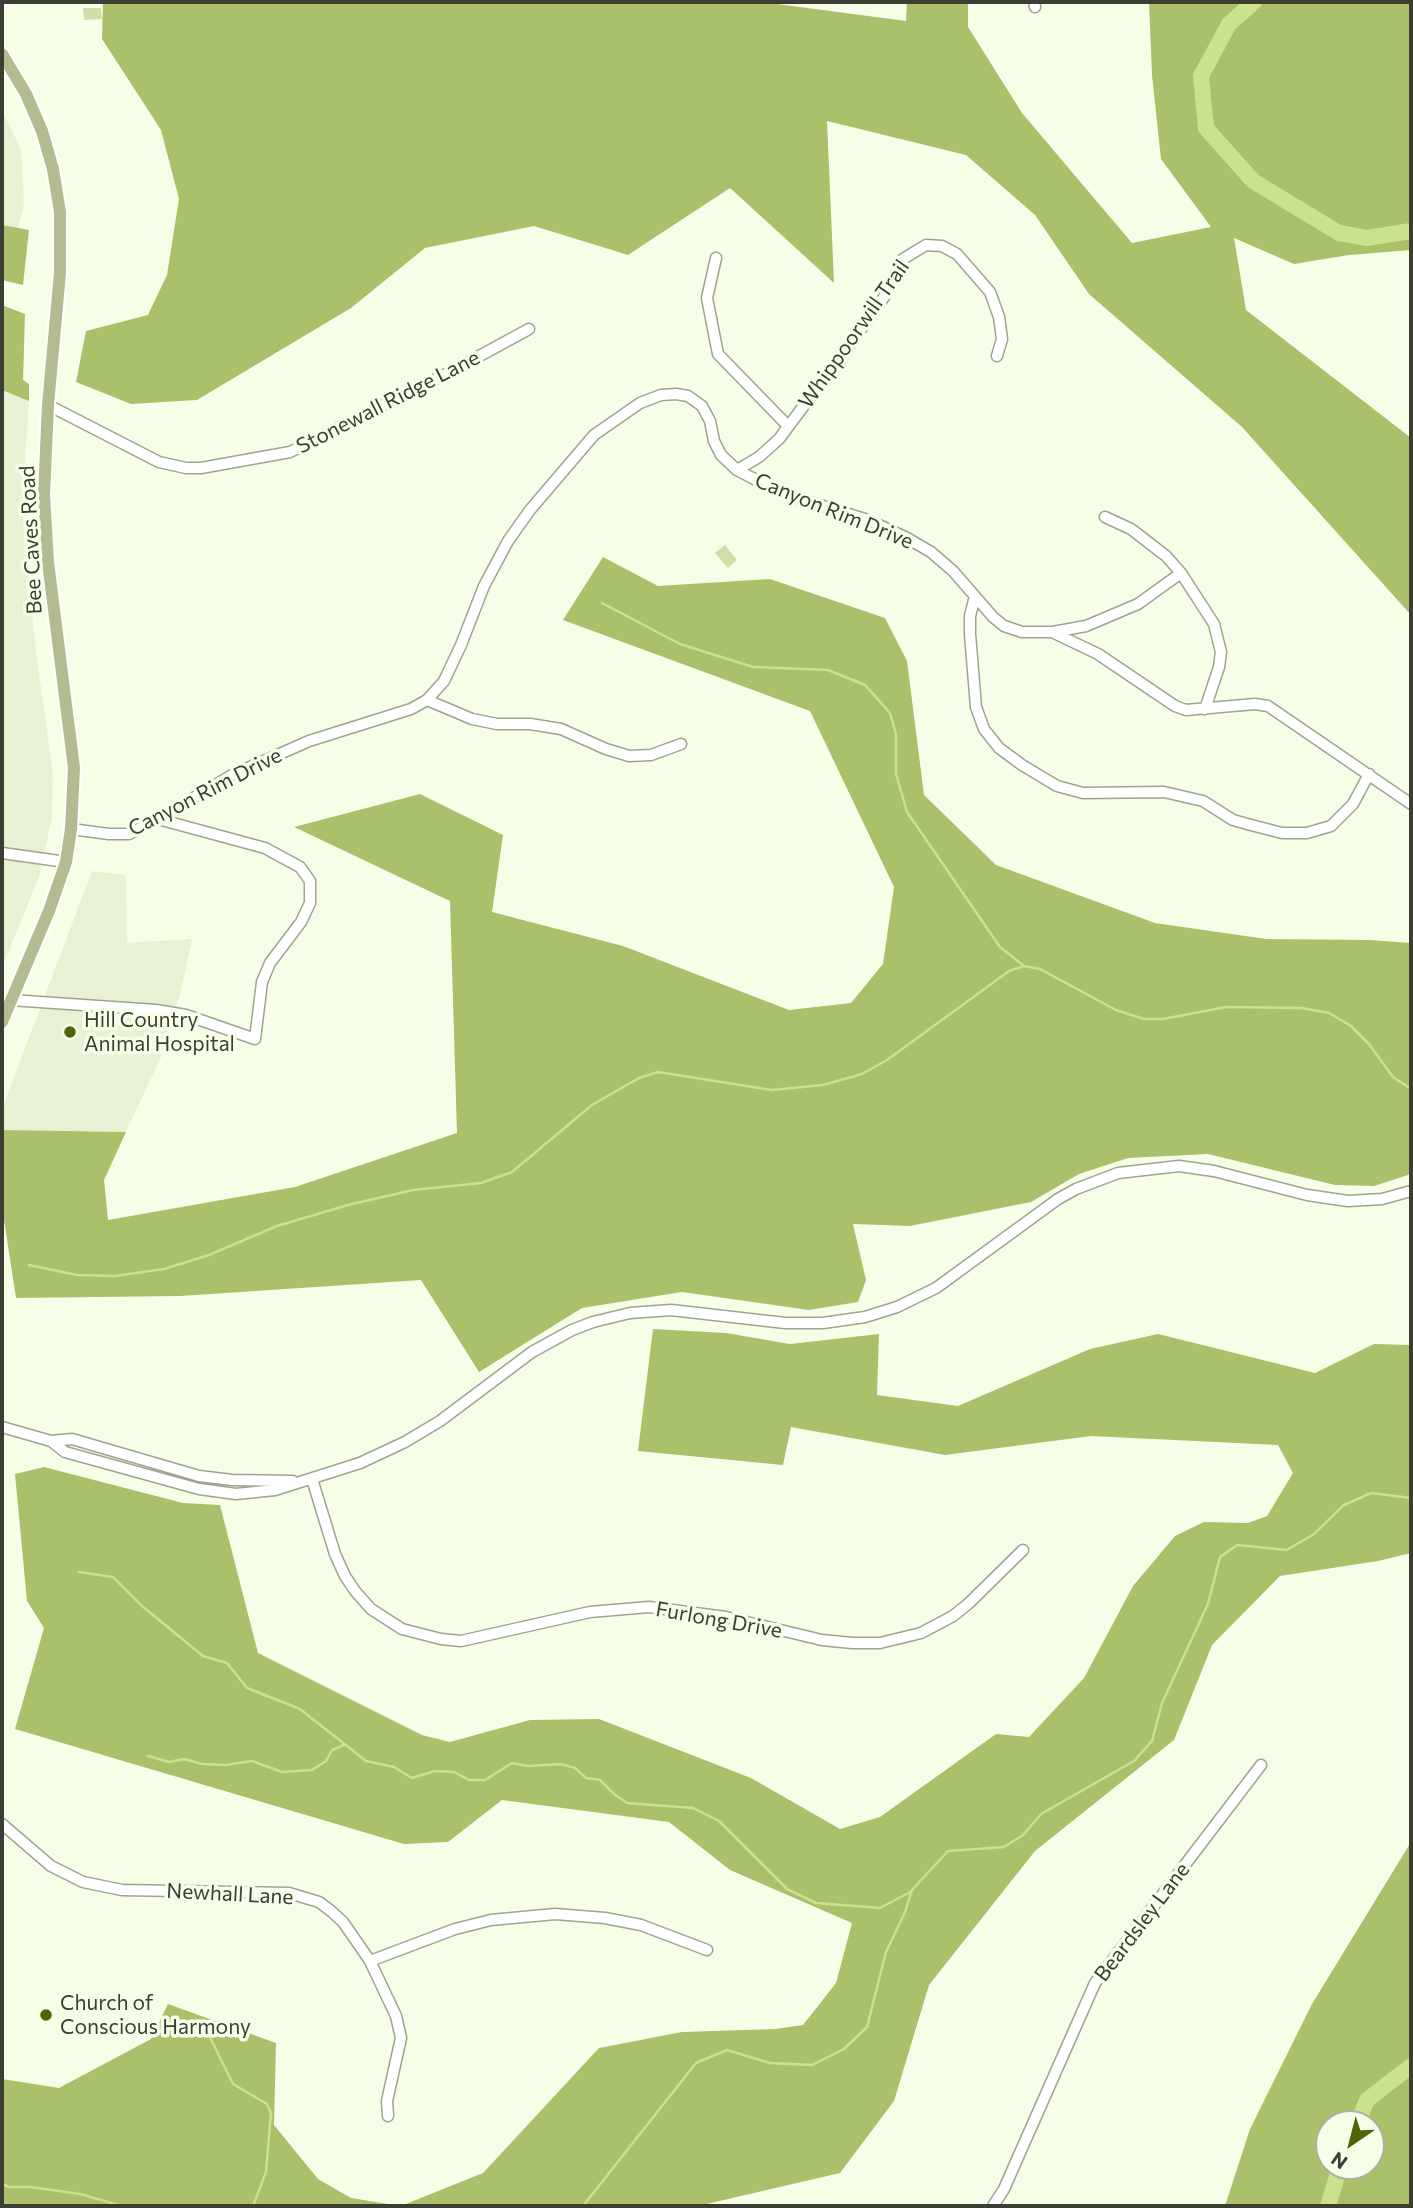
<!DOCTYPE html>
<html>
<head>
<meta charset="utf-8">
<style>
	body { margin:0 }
	#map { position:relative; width:1413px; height:2208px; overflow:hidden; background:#f7fee7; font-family:Commissioner,sans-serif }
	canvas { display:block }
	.frame { position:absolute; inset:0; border:4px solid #3c3e35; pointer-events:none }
	.north { position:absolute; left:1315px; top:2110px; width:70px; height:70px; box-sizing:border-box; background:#f7fee7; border:2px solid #acb1a0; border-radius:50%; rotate:215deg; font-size:19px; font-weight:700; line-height:28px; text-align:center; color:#3c3e35 }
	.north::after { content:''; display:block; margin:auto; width:24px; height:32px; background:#526308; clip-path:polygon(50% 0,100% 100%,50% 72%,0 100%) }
</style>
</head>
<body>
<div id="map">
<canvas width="1413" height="2208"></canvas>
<div class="frame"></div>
<div class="north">N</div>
</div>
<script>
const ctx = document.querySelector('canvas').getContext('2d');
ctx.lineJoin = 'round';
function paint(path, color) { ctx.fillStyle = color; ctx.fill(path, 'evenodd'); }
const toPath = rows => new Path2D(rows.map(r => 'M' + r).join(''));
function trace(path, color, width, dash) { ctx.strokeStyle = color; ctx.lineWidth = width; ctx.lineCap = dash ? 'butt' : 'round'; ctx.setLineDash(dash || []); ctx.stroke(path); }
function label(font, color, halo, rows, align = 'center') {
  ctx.font = font + ' Commissioner,sans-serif'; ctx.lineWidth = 7; ctx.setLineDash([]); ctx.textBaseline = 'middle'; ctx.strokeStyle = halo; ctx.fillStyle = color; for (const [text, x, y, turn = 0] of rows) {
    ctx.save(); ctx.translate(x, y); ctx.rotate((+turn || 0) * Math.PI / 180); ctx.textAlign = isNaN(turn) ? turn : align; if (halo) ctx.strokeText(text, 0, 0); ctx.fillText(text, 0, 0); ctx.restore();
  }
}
const built = toPath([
	[2,111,21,149,24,203,18,230,2,225],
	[2,390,29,401,22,504,35,644,53,774,52,817,39,877,2,967],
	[92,871,126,875,127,943,192,939,181,991,161,1057,126,1132,2,1130,2,1109]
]);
const green = toPath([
	[83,8,101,8,102,19,84,20],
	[725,545,737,560,728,568,715,553]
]);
const forest = toPath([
	[103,2,762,2,906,21,907,2,968,2,968,27,1022,113,1132,243,1211,227,1161,159,1152,75,1149,2,1411,2,1411,250,1349,255,1294,264,1234,238,1246,310,1411,438,1411,615,1242,427,1089,294,1035,215,966,155,827,121,834,283,730,188,628,255,534,226,425,248,351,308,197,400,131,404,76,382,86,331,148,315,167,275,179,199,161,130,102,39],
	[2,225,29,230,23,285,2,280],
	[2,305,25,314,23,380,29,384,29,401,2,390],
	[603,557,658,586,770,579,885,618,907,661,924,795,996,865,1155,923,1266,939,1370,940,1411,943,1411,1174,1374,1186,1335,1185,1208,1154,1128,1158,1079,1174,1031,1202,910,1226,853,1224,866,1280,858,1302,809,1310,682,1292,582,1308,479,1372,421,1280,180,1296,16,1298,2,1207,2,1130,126,1132,104,1180,108,1220,295,1187,457,1133,450,901,294,827,420,794,503,835,492,912,623,946,789,1010,851,1003,883,964,894,887,810,711,563,620],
	[653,1329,726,1333,790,1344,879,1334,877,1395,958,1406,1090,1349,1158,1334,1315,1373,1374,1344,1411,1345,1411,1553,1378,1561,1280,1576,1212,1645,1174,1740,1035,1851,929,1985,894,2101,840,2173,698,2206,401,2206,483,2173,599,2048,682,2032,775,2029,803,2025,836,1983,852,1923,730,1870,669,1822,502,1800,448,1842,404,1844,15,1729,44,1628,27,1601,15,1474,44,1467,183,1503,220,1505,258,1653,422,1735,450,1742,530,1720,599,1719,751,1778,840,1829,880,1817,996,1734,1029,1737,1084,1678,1133,1586,1175,1536,1204,1522,1248,1523,1267,1516,1293,1473,1278,1445,1091,1436,945,1455,791,1427,783,1465,638,1451],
	[1411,1842,1411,2206,1225,2206,1250,2129,1312,2004],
	[1371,2124,1371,2166,1329,2166,1329,2124],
	[168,2004,276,2043,274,2125,318,2179,351,2198,400,2206,2,2206,2,2079,59,2088,151,2039]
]);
const stream = toPath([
	[602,603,680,644,753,667,828,670,865,685,890,713,896,734,896,774,907,812,1000,947,1024,966],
	[29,1265,77,1275,115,1276,164,1269,209,1255,277,1226,348,1205,413,1190,481,1183,512,1172,592,1105,639,1078,658,1072,772,1090,823,1085,862,1074,887,1060,1009,971,1024,966,1040,969,1116,1010,1144,1019,1163,1019,1226,1007,1302,1008,1329,1013,1351,1026,1369,1044,1393,1077,1411,1089],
	[79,1572,113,1577,142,1606,203,1656,227,1663,247,1688,300,1709,366,1761,394,1767,412,1778,435,1771,454,1772,469,1780,485,1780,512,1763,528,1766,561,1764,575,1768,586,1778,600,1780,614,1794,627,1803,693,1808,719,1821,787,1889,816,1903,880,1908,912,1891],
	[148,1756,169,1762,184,1759,202,1764,226,1765,252,1761,282,1772,312,1770,326,1761,332,1750,344,1745],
	[204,2025,233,2084,267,2104,271,2113,266,2172,253,2206],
	[2,2184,9,2187,31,2187,80,2194,122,2206],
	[583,2206,696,2063,727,2050,770,2063,812,2065,844,2049,867,2027,886,1952,905,1912,912,1890,948,1851,1004,1847,1023,1835,1041,1814,1134,1761,1152,1741,1162,1703,1208,1604,1220,1557,1237,1545,1287,1550,1314,1534,1344,1505,1371,1493,1411,1498]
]);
const river = toPath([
	[1254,2,1229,24,1201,76,1206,128,1253,181,1339,233,1367,238,1411,231],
	[1357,2124,1367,2100,1411,2066],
	[1328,2206,1340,2166]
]);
const minor = toPath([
	[1034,2,1035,7],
	[716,258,707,298,718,354,788,426],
	[48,405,159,462,186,468,201,468,290,452,450,372,529,329],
	[737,470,759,457,779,439,873,313,886,294,903,259,926,245,942,246,957,254,990,292,999,317,1002,339,997,356],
	[1105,517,1131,529,1166,556,1181,573,1214,624,1221,652,1219,667,1205,709],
	[975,596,970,616,970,634,976,707,984,729,999,748,1022,765,1057,786,1083,793,1164,792,1203,801,1233,820,1251,825,1282,833,1307,833,1331,826,1353,804,1369,774],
	[1053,632,1086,626,1138,604,1181,573],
	[427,700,472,719,497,724,530,724,561,729,606,749,629,756,651,755,681,744],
	[71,829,109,834,129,834,158,819,232,775,309,741,411,709,427,700,444,681,461,645,484,586,508,541,530,510,594,435,640,403,661,395,676,394,688,396,702,406,710,421,714,441,721,455,737,470,781,493,868,520,905,537,931,552,953,571,993,617,1004,626,1022,632,1052,632,1098,654,1175,706,1186,710,1255,704,1268,706,1411,804],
	[2,853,66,862],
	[11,1000,156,1010,186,1015,255,1039,262,982,270,963,301,922,310,903,310,881,300,867,265,848,158,819],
	[2,1427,51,1441,65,1452,199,1489,236,1494,275,1490,360,1463,405,1442,440,1421,532,1352,572,1330,593,1322,630,1313,671,1310,785,1323,823,1323,865,1317,897,1307,936,1288,1058,1199,1076,1189,1118,1173,1179,1166,1214,1171,1307,1195,1348,1201,1382,1199,1411,1191],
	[51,1441,72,1439,199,1476,232,1480,293,1481],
	[312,1479,335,1554,345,1576,355,1591,371,1609,402,1629,441,1639,461,1641,590,1612,649,1607,726,1617,822,1640,852,1643,880,1643,921,1633,953,1616,968,1604,1023,1550],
	[2,1824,51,1866,83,1882,122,1890,289,1893,319,1902,331,1911,343,1922,370,1961,396,2016,401,2038,387,2101,388,2116],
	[370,1961,455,1929,491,1920,555,1914,605,1918,641,1925,707,1950],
	[993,2206,1004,2189,1095,1983,1261,1765]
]);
const major = toPath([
	[2,54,26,94,42,131,53,169,60,212,60,273,48,405,44,495,48,562,74,768,71,829,66,862,49,911,2,1022]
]);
const markers = [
	[70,1032,7,"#526308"],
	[46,2015,7,"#526308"]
];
const streetNames = [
	["Whippoorwill Trail",854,334,-55],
	["Stonewall Ridge Lane",388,402,-27],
	["Canyon Rim Drive",834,511,22],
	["Bee Caves Road",31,540,-93],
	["Canyon Rim Drive",205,792,-27],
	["Furlong Drive",719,1620,10],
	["Newhall Lane",230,1894,3],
	["Beardsley Lane",1142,1922,-53]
];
const poiNames = [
	["Hill Country",84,1020],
	["Animal Hospital",84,1044],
	["Church of",60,2003],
	["Conscious Harmony",60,2027]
];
paint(built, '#e8f1d3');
paint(green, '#cfdfa5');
paint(forest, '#aac06b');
trace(stream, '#cbe28c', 2.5);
trace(river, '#cbe28c', 16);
trace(minor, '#9ea58f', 13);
trace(major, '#fff', 16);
trace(minor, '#fff', 10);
trace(major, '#b2bc90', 12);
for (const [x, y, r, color] of markers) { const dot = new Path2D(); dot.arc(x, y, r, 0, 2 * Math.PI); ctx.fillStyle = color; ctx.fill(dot); trace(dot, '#f7fee7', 2.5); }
label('21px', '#3c3e35', '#f7fee7', streetNames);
label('21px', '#3c3e35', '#f7fee7', poiNames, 'left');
</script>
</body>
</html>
